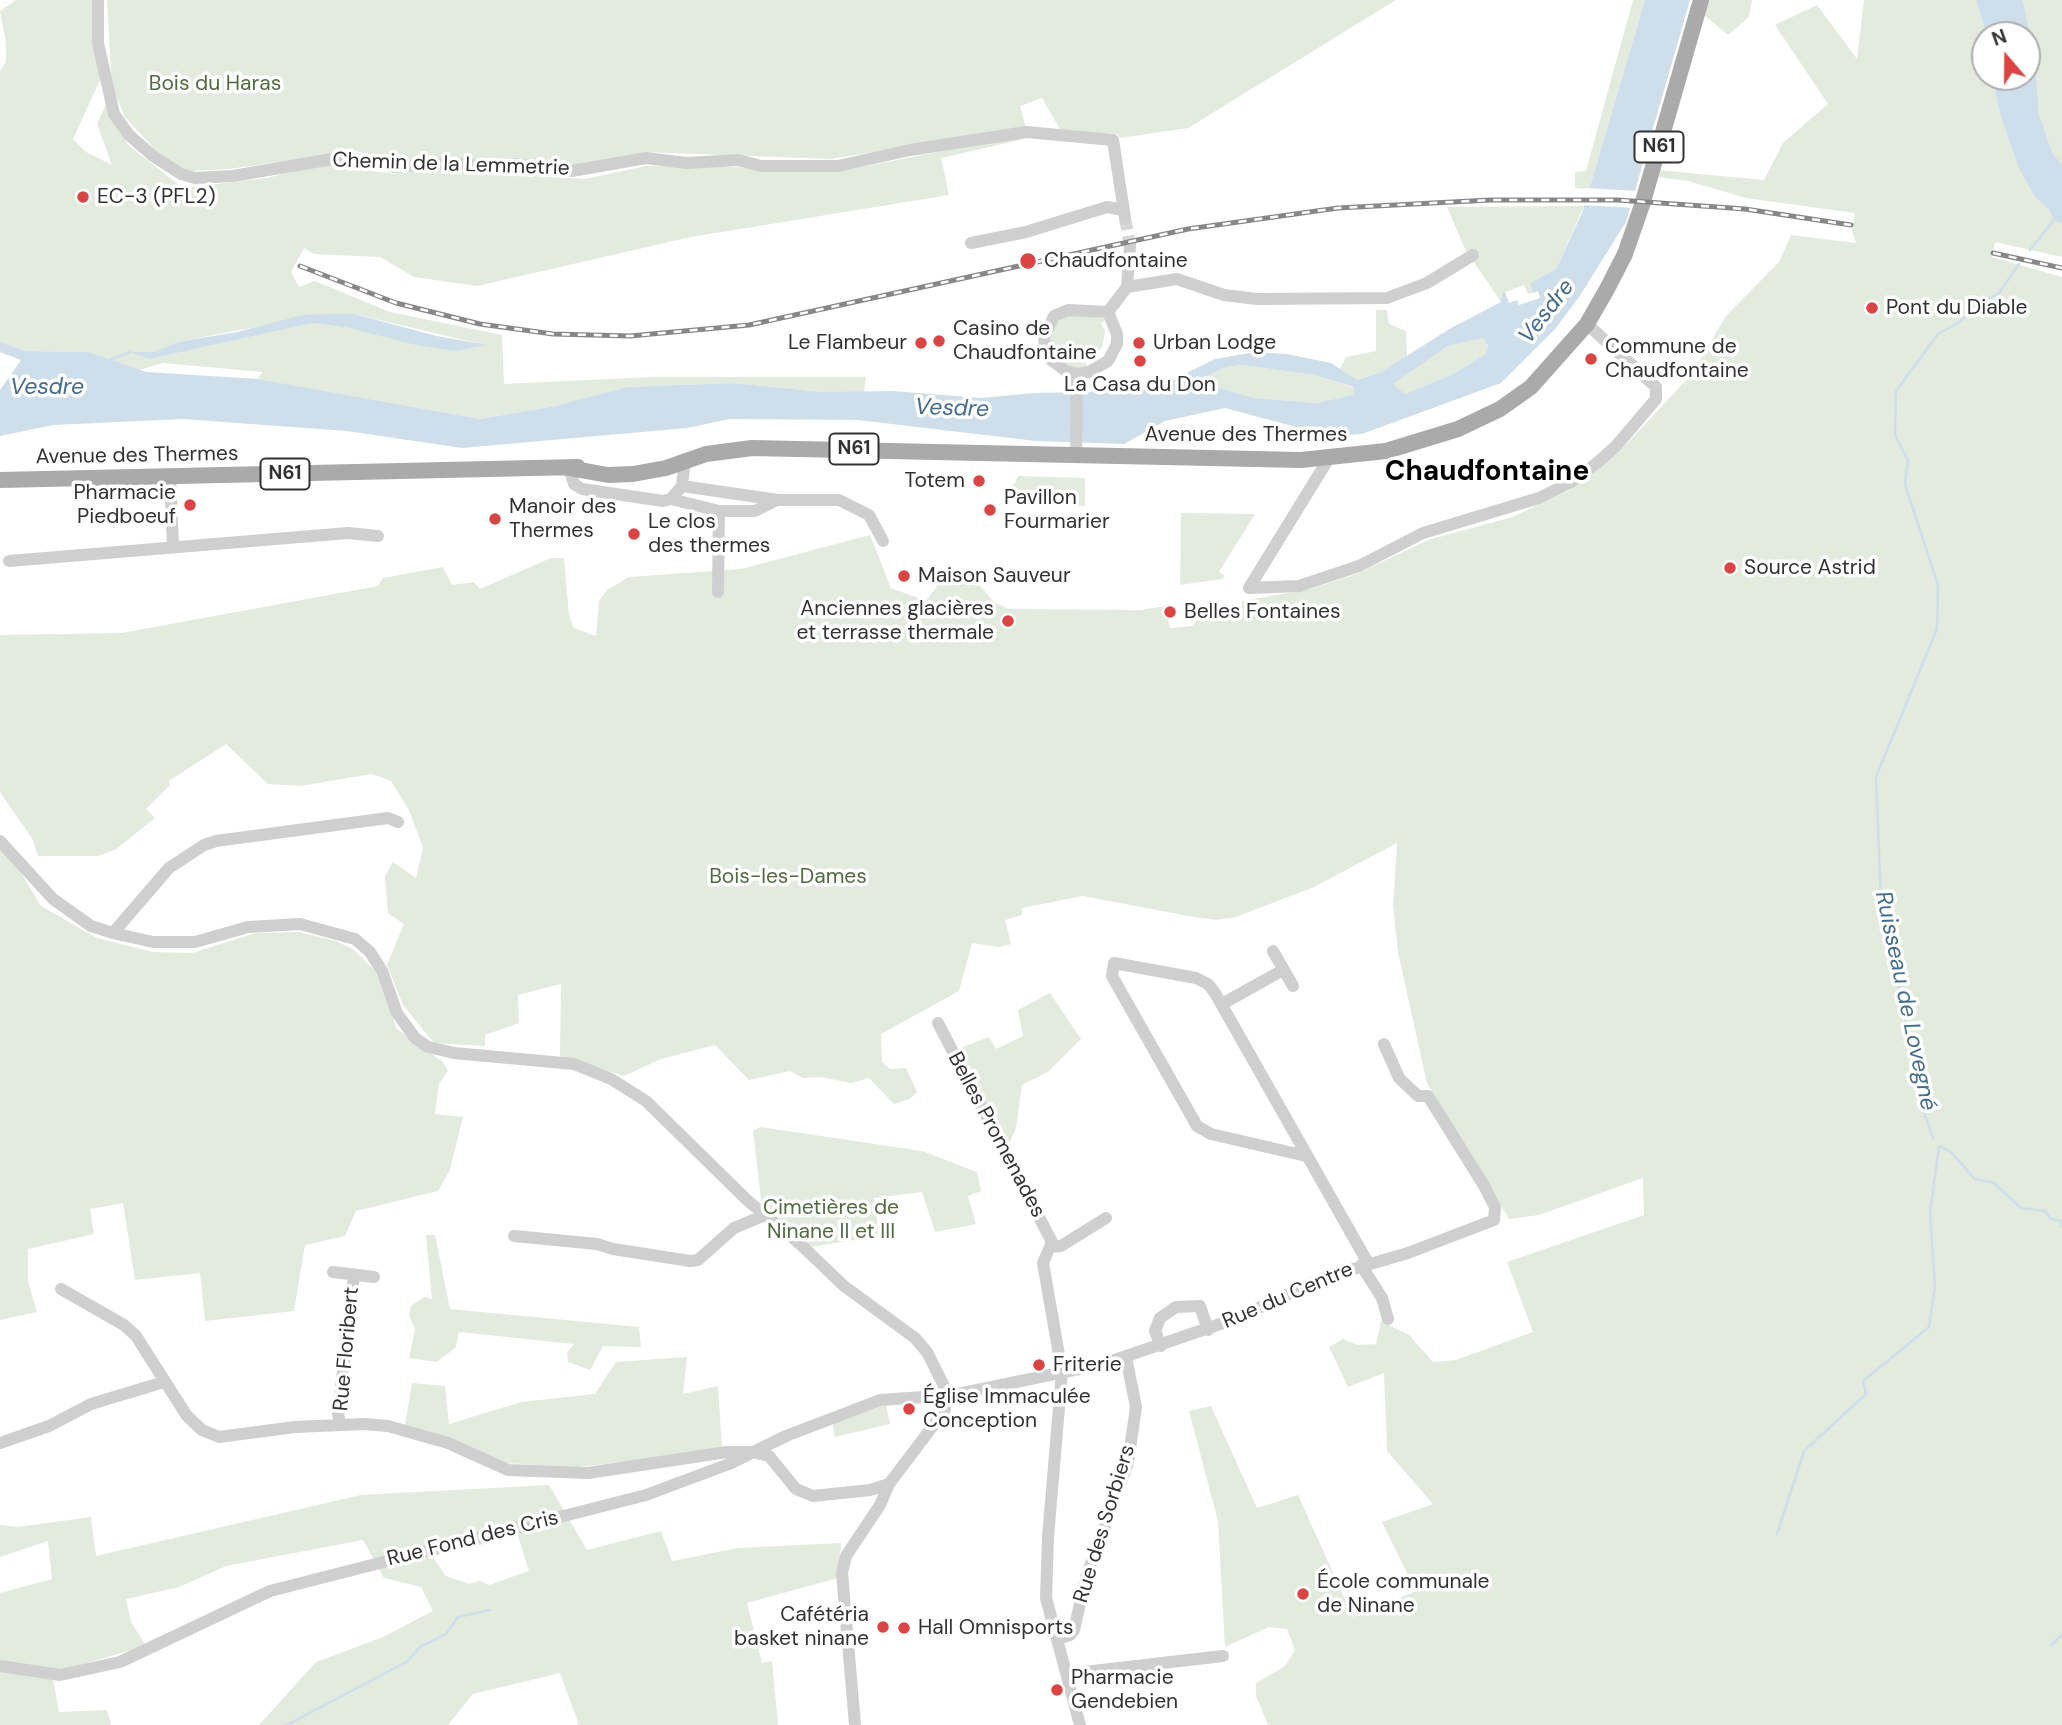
<!DOCTYPE html>
<html>
<head>
<meta charset="utf-8">
<style>
	body { margin:0 }
	#map { position:relative; width:2062px; height:1725px; overflow:hidden; background:#fff; font-family:"DM Sans",sans-serif }
	canvas { display:block }
	.north { position:absolute; left:1971px; top:21px; width:70px; height:70px; box-sizing:border-box; background:#fff; border:2px solid #adadad; border-radius:50%; rotate:340deg; font-size:19px; font-weight:700; line-height:28px; text-align:center; color:#323232 }
	.north::after { content:''; display:block; margin:auto; width:24px; height:32px; background:#da4442; clip-path:polygon(50% 0,100% 100%,50% 72%,0 100%) }
</style>
</head>
<body>
<div id="map">
<canvas width="2062" height="1725"></canvas>
<div class="north">N</div>
</div>
<script>
const ctx = document.querySelector('canvas').getContext('2d');
ctx.lineJoin = 'round';
function paint(path, color) { ctx.fillStyle = color; ctx.fill(path, 'evenodd'); }
const toPath = rows => new Path2D(rows.map(r => 'M' + r).join(''));
function trace(path, color, width, dash) { ctx.strokeStyle = color; ctx.lineWidth = width; ctx.lineCap = dash ? 'butt' : 'round'; ctx.setLineDash(dash || []); ctx.stroke(path); }
function label(font, color, halo, rows, align = 'center') {
  ctx.font = font + ' "DM Sans",sans-serif'; ctx.lineWidth = 7; ctx.setLineDash([]); ctx.textBaseline = 'middle'; ctx.strokeStyle = halo; ctx.fillStyle = color; for (const [text, x, y, turn = 0] of rows) {
    ctx.save(); ctx.translate(x, y); ctx.rotate((+turn || 0) * Math.PI / 180); ctx.textAlign = isNaN(turn) ? turn : align; if (halo) ctx.strokeText(text, 0, 0); ctx.fillText(text, 0, 0); ctx.restore();
  }
}
const green = toPath([
	[16,0,96,0,100,80,73,139,86,152,112,165,97,124,106,104,128,145,183,188,267,178,327,163,392,174,444,168,585,179,646,166,852,169,1023,135,1024,139,941,158,949,195,691,237,477,286,414,277,380,257,314,254,304,248,291,272,299,287,315,281,390,312,502,335,504,384,652,377,866,377,864,392,822,392,734,383,627,387,555,406,480,419,257,379,263,372,163,363,139,370,88,352,26,351,0,342,0,71,6,62,6,43,0,11],
	[354,314,485,345,456,351,349,328,313,323,150,359,133,352,155,352,177,342,250,328],
	[107,0,1396,0,1188,128,1120,138,1118,134,1061,131,1042,98,1020,106,1026,128,830,159,646,152,571,166,527,160,390,160,356,151,229,169,189,171,162,157,125,117,112,87],
	[1633,0,1645,0,1589,189,1575,188,1575,172,1586,171],
	[1708,0,1752,0,1749,17,1728,35,1704,15],
	[1864,0,1976,0,1987,35,1985,77,1994,77,2001,118,2018,166,2034,196,2049,210,2054,220,2062,224,2062,257,1995,242,1992,257,2062,277,2062,1725,1268,1725,1256,1696,1256,1683,1285,1666,1295,1650,1287,1629,1269,1627,1225,1647,1218,1521,1189,1411,1211,1406,1257,1508,1298,1495,1353,1617,1416,1591,1382,1522,1433,1504,1387,1451,1384,1373,1348,1387,1329,1347,1343,1339,1358,1345,1376,1344,1381,1321,1409,1335,1433,1362,1456,1360,1533,1332,1507,1262,1644,1215,1643,1178,1539,1215,1509,1219,1427,1083,1398,952,1393,906,1397,843,1314,887,1236,917,1216,920,1194,917,1083,896,1022,908,1022,915,1005,920,1011,944,999,947,972,943,959,991,881,1034,882,1062,890,1069,906,1068,917,1092,910,1099,894,1104,869,1078,851,1083,821,1077,803,1078,790,1071,749,1080,715,1045,661,1059,624,1076,560,1056,561,984,518,995,519,1023,485,1035,485,1046,434,1043,403,1005,387,965,404,924,388,913,385,876,393,862,416,878,423,848,409,810,391,781,372,774,300,786,268,784,226,744,169,781,170,785,146,809,155,818,115,850,98,856,38,856,33,840,0,792,0,635,122,633,378,586,383,578,443,567,452,585,474,582,480,589,551,558,564,558,569,615,574,628,596,636,599,601,607,590,629,577,741,569,870,535,891,588,926,601,944,577,952,573,974,579,995,603,1009,609,1141,610,1165,606,1170,628,1192,626,1198,619,1242,609,1242,601,1311,589,1357,574,1428,540,1512,517,1568,491,1620,451,1691,375,1726,316,1779,262,1791,235,1856,243,1852,230,1855,213,1746,198,1688,181,1658,177,1658,170,1764,180,1783,143,1828,104,1775,25,1817,5,1857,59],
	[2023,0,2062,0,2062,165,2052,152,2039,114,2035,59],
	[1584,206,1556,269,1530,283,1533,293,1528,294,1524,285,1502,293,1501,302,1465,249,1447,207],
	[1376,310,1387,310,1389,324,1406,331,1407,356,1381,372,1356,380,1340,369,1346,357,1376,351],
	[1068,313,1107,319,1101,323,1105,331,1102,348,1085,360,1087,369,1065,368,1049,351,1052,324],
	[1483,338,1488,345,1486,354,1453,374,1405,394,1392,384,1448,346],
	[1242,365,1314,375,1355,388,1354,395,1317,403,1255,398,1205,384,1188,385,1225,367],
	[1018,476,1085,478,1085,506,1017,503,1012,488],
	[1181,513,1255,514,1219,572,1225,576,1222,579,1180,585],
	[0,848,11,856,41,906,97,938,153,952,192,953,256,933,299,932,336,941,354,950,375,971,397,1029,443,1062,448,1071,439,1084,435,1114,463,1117,450,1170,438,1191,356,1211,345,1236,305,1245,294,1311,205,1321,200,1273,135,1280,123,1203,90,1209,94,1234,28,1249,28,1281,37,1312,0,1320],
	[1050,993,1081,1039,1048,1072,1022,1085,1016,1128,1008,1146,955,1050,989,1037,996,1049,1023,1036,1018,1010],
	[760,1127,922,1151,977,1172,981,1191,968,1196,976,1224,935,1232,922,1192,874,1198,879,1236,811,1247,762,1208,753,1131],
	[426,1235,435,1235,450,1309,639,1327,641,1347,603,1346,590,1370,568,1362,567,1353,574,1344,459,1332,456,1347,437,1362,409,1358,415,1329,409,1315,411,1306,424,1297,432,1299],
	[687,1357,683,1394,718,1386,722,1450,579,1467,503,1463,405,1425,412,1383,445,1386,449,1424,521,1402,595,1394,616,1362],
	[886,1404,890,1424,835,1437,832,1421],
	[549,1485,587,1550,661,1531,672,1561,738,1548,841,1543,838,1578,747,1603,762,1663,772,1661,778,1725,579,1725,560,1673,473,1694,448,1725,259,1725,316,1662,383,1637,433,1611,421,1587,384,1578,363,1540,226,1566,179,1587,126,1599,131,1622,146,1646,52,1673,59,1712,107,1710,111,1725,0,1725,0,1593,52,1579,48,1541,0,1557,0,1525,18,1527,91,1517,96,1556,361,1495],
	[518,1536,529,1571,489,1585,480,1581,469,1584,446,1576,432,1556]
]);
const water = toPath([
	[1645,0,1690,0,1626,222,1579,297,1555,329,1501,383,1362,434,1313,437,1296,427,1225,408,1165,421,1124,444,1036,441,858,420,730,419,687,428,462,448,347,431,183,419,53,425,0,436,0,390,21,360,0,352,0,342,26,351,88,352,146,372,258,379,480,419,555,406,627,387,734,383,822,392,893,391,981,398,1034,393,1137,391,1158,387,1215,359,1255,352,1287,354,1331,363,1357,380,1381,372,1451,328,1501,302,1502,293,1505,292,1509,303,1517,300,1519,305,1540,298,1538,291,1533,293,1530,283,1556,269,1582,213],
	[1483,338,1488,345,1486,354,1453,374,1405,394,1393,384,1448,346],
	[1242,365,1314,375,1354,387,1353,395,1317,403,1255,398,1205,384,1189,385,1225,367],
	[1976,0,2023,0,2035,59,2039,114,2052,152,2062,165,2062,224,2054,220,2049,210,2034,196,2018,166,2001,118,1994,83,1994,77,2027,77,2027,35,1987,35],
	[330,314,354,314,437,336,487,345,456,351,416,345,349,328,313,323,150,359,130,352,155,352,177,342,237,332,303,315]
]);
const pier = toPath([
	[1585,188,1639,191,1634,208,1581,205]
]);
const stream = toPath([
	[2030,250,2054,220],
	[110,360,130,352],
	[1933,1138,1925,1115,1881,901,1876,777,1937,629,1938,585,1905,484,1908,460,1895,435,1896,391,1938,334,1960,322,1973,307,1999,293,2019,264],
	[1777,1534,1804,1451,1866,1394,1863,1381,1929,1327,1935,1286,1930,1213,1939,1146,1951,1152,1975,1179,1994,1183,2021,1208,2045,1211,2051,1219,2062,1221,2062,1227],
	[2051,1645,2062,1635],
	[287,1725,408,1661,420,1647,446,1634,458,1617,490,1610]
]);
const minorTunnel = toPath([
	[1125,218,1130,246]
]);
const minor = toPath([
	[98,0,98,43,114,114,129,135,153,156,181,174,195,178,233,176,344,157,394,167,448,163,493,167,513,164,572,171,646,158,687,163,738,160,761,166,838,166,910,150,1026,132,1113,140,1125,218],
	[971,243,1026,232,1107,207,1123,210],
	[1127,287,1177,279,1224,295,1257,299,1387,298,1427,283,1473,255],
	[1127,287,1130,246],
	[1108,312,1117,334,1117,344,1108,361,1089,372,1077,374,1066,371,1051,360,1045,349,1044,337,1054,316,1068,310,1108,312,1127,287],
	[1076,456,1077,374],
	[1329,458,1249,588,1299,586,1359,566,1423,533,1539,498,1571,482,1597,463,1616,446,1656,399,1656,387,1587,324],
	[569,468,574,484,582,489,663,501,671,499,682,486,685,459],
	[170,477,173,547],
	[682,486,778,500,839,500,869,515,883,541],
	[671,499,719,511,755,511,777,500],
	[9,561,348,533,378,536],
	[718,592,719,511],
	[0,841,53,899,91,926,113,933,153,942,195,942,248,927,300,924,355,939,370,952,382,971,397,1013,415,1038,428,1047,454,1053,574,1064,611,1079,646,1101,747,1200,801,1245,844,1286,915,1338,927,1352,944,1386,945,1410,889,1484,880,1505,846,1556,842,1573,855,1725],
	[113,933,169,868,204,845,216,841,388,818,398,822],
	[1273,951,1293,986],
	[1222,1004,1283,970],
	[938,1023,1052,1242,1043,1263,1062,1372,1048,1537,1046,1598,1080,1725],
	[1306,1156,1211,1134,1197,1126,1112,976,1114,963,1196,978,1208,984,1215,993,1368,1263],
	[514,1236,597,1244,613,1249,690,1261,698,1260,734,1228,765,1215],
	[1051,1247,1061,1246,1106,1218],
	[1361,1265,1382,1298,1388,1319],
	[333,1272,374,1277],
	[61,1289,124,1325,136,1336,187,1416,202,1430,219,1437,295,1427,364,1424,388,1426,448,1443,508,1470,588,1473,727,1452,752,1452,769,1456,796,1489,813,1496,870,1490,889,1484],
	[1161,1346,1155,1331,1160,1318,1176,1307,1200,1306,1208,1330],
	[340,1424,338,1414,354,1275],
	[0,1443,49,1426,91,1404,164,1382],
	[1057,1639,1070,1635,1074,1630,1086,1577,1128,1463,1136,1407,1126,1357],
	[0,1666,60,1675,120,1662,270,1591,646,1495,729,1464,786,1436,880,1400,953,1395,1103,1364,1232,1320,1326,1277,1408,1253,1494,1220,1495,1207,1483,1184,1428,1096,1418,1096,1399,1078,1384,1044],
	[1067,1674,1223,1656]
]);
const major = toPath([
	[569,468,608,475,633,474,666,468,706,454,752,448,1301,460,1386,451,1458,429,1500,409,1531,387,1587,324,1607,289,1625,254,1642,205,1701,0],
	[0,480,578,467]
]);
const rail = toPath([
	[1993,253,2062,268],
	[300,266,396,303,480,324,553,334,630,336,749,325,1188,229,1338,208,1490,200,1618,200,1745,209,1851,225]
]);
const markers = [
	[83,197,7,"#da4442"],
	[1028,261,9,"#da4442"],
	[1872,308,7,"#da4442"],
	[939,341,7,"#da4442"],
	[921,343,7,"#da4442"],
	[1139,343,7,"#da4442"],
	[1591,359,7,"#da4442"],
	[1140,361,7,"#da4442"],
	[979,481,7,"#da4442"],
	[190,505,7,"#da4442"],
	[990,510,7,"#da4442"],
	[495,519,7,"#da4442"],
	[634,534,7,"#da4442"],
	[1730,568,7,"#da4442"],
	[904,576,7,"#da4442"],
	[1170,612,7,"#da4442"],
	[1008,621,7,"#da4442"],
	[1039,1365,7,"#da4442"],
	[909,1409,7,"#da4442"],
	[1303,1594,7,"#da4442"],
	[883,1627,7,"#da4442"],
	[904,1628,7,"#da4442"],
	[1057,1690,7,"#da4442"]
];
const shields = [
	[1659,147,49],
	[854,449,49],
	[285,474,49]
];
const shieldNames = [
	["N61",1659,147],
	["N61",854,449],
	["N61",285,474]
];
const parkNames = [
	["Bois du Haras",215,84],
	["Bois-les-Dames",788,877],
	["Cimetières de",831,1208],
	["Ninane II et III",831,1232]
];
const streetNames = [
	["Chemin de la Lemmetrie",451,165,2],
	["Avenue des Thermes",1246,435],
	["Avenue des Thermes",137,456,-1],
	["Belles Promenades",996,1135,62],
	["Rue du Centre",1288,1296,-23],
	["Rue Floribert",347,1349,-85],
	["Rue des Sorbiers",1105,1524,-73],
	["Rue Fond des Cris",473,1539,-14]
];
const poiNames = [
	["EC-3 (PFL2)",97,197],
	["Chaudfontaine",1044,261],
	["Pont du Diable",1886,308],
	["Casino de",953,329],
	["Chaudfontaine",953,353],
	["Le Flambeur",907,343,"right"],
	["Urban Lodge",1153,343],
	["Commune de",1605,347],
	["Chaudfontaine",1605,371],
	["La Casa du Don",1140,385,"center"],
	["Totem",965,481,"right"],
	["Pharmacie",176,493,"right"],
	["Piedboeuf",176,517,"right"],
	["Pavillon",1004,498],
	["Fourmarier",1004,522],
	["Manoir des",509,507],
	["Thermes",509,531],
	["Le clos",648,522],
	["des thermes",648,546],
	["Source Astrid",1744,568],
	["Maison Sauveur",918,576],
	["Anciennes glacières",994,609,"right"],
	["et terrasse thermale",994,633,"right"],
	["Belles Fontaines",1184,612],
	["Friterie",1053,1365],
	["Église Immaculée",923,1397],
	["Conception",923,1421],
	["École communale",1317,1582],
	["de Ninane",1317,1606],
	["Cafétéria",869,1615,"right"],
	["basket ninane",869,1639,"right"],
	["Hall Omnisports",918,1628],
	["Pharmacie",1071,1678],
	["Gendebien",1071,1702]
];
const waterNames = [
	["Vesdre",1547,312,-52],
	["Vesdre",47,388],
	["Vesdre",952,409,2],
	["Ruisseau de Lovegné",1905,1001,78]
];
const districtNames = [
	["Chaudfontaine",1487,473]
];
paint(green, '#e3eade');
paint(water, '#cfdeeb');
paint(pier, '#fff');
trace(stream, '#cfdeeb', 2.5);
trace(minorTunnel, '#d6d6d6', 12, [12, 6]);
trace(minor, '#cfcfcf', 12);
trace(major, '#aaa', 16);
trace(rail, '#878787', 5);
trace(rail, '#fff', 2.5, [8]);
for (const [x, y, r, color] of markers) { const dot = new Path2D(); dot.arc(x, y, r, 0, 2 * Math.PI); ctx.fillStyle = color; ctx.fill(dot); trace(dot, '#fff', 2.5); }
for (const [x, y, w] of shields) { const box = new Path2D(); box.roundRect(x - w / 2, y - 15.5, w, 31, 5); ctx.fillStyle = '#fff'; ctx.fill(box); trace(box, '#323232', 2); }
label('bold 19px', '#323232', null, shieldNames);
label('21px', '#516b41', '#fff', parkNames);
label('21px', '#323232', '#fff', streetNames);
label('21px', '#323232', '#fff', poiNames, 'left');
label('italic 23px', '#446c8f', '#fff', waterNames);
label('bold 28px', '#000', '#fff', districtNames);
</script>
</body>
</html>
